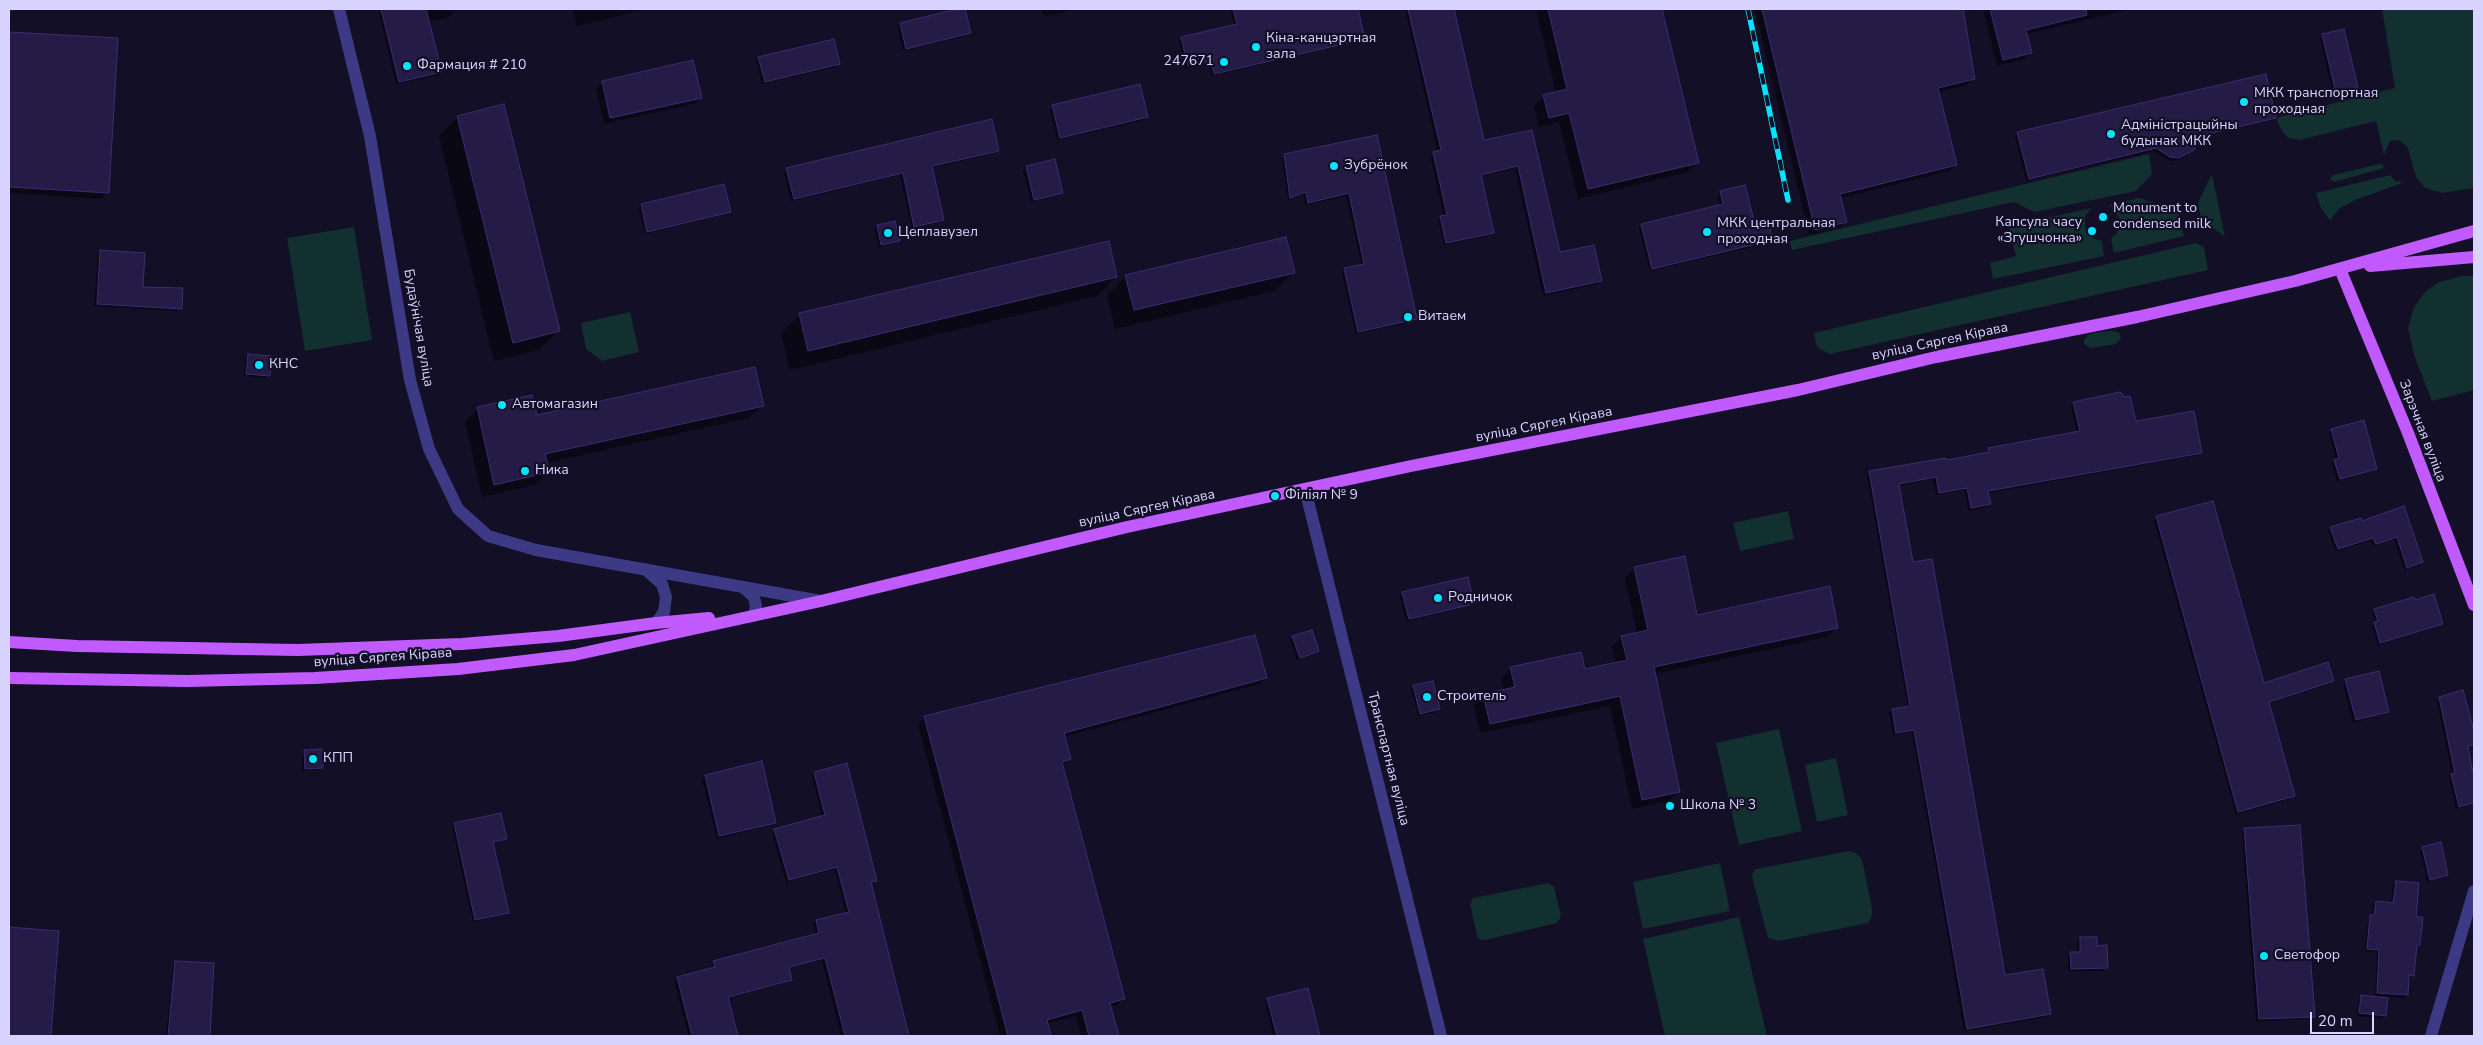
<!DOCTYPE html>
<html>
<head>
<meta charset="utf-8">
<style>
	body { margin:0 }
	#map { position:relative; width:2483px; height:1045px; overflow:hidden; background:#130f26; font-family:"Nunito Sans",sans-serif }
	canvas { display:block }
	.frame { position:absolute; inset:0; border:10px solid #d9d4ff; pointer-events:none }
	.scale { position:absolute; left:2310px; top:1012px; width:64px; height:22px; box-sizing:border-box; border:2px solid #d9d4ff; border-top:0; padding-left:6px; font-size:15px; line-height:18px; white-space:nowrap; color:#d9d4ff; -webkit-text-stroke:4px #130f26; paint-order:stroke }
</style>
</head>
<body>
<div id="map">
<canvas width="2483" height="1045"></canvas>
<div class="frame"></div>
<div class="scale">20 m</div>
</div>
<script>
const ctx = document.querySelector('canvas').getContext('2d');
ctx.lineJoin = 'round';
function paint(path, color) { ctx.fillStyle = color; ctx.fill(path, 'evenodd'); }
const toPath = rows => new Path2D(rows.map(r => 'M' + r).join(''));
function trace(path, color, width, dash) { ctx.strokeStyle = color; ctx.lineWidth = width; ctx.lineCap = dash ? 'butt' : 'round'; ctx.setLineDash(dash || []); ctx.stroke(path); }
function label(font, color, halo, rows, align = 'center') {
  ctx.font = font + ' "Nunito Sans",sans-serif'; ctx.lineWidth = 4.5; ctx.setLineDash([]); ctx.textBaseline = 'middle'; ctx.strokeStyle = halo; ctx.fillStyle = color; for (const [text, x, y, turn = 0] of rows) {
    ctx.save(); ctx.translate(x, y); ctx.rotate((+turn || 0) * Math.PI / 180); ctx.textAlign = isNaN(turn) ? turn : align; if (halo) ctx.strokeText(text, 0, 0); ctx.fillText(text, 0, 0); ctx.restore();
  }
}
const green = toPath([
	[2382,9,2474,9,2474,188,2442,193,2425,188,2416,177,2408,148,2403,143,2398,140,2390,141,2384,155,2376,121,2299,140,2289,138,2283,133,2276,118,2395,88],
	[2149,154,2152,174,2136,191,2034,212,2014,202,1792,250,1790,241],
	[2379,164,2382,164,2384,168,2334,182,2330,179,2333,175],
	[2212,174,2225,237,2201,219,2198,203],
	[2390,175,2395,181,2405,182,2355,200,2340,208,2330,220,2321,208,2316,193],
	[2139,198,2178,211,2184,236,2114,253,2111,239,2117,233,2120,219,2114,209,2109,205],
	[2092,208,2085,216,2085,228,2090,237,2102,241,2104,256,1993,279,1990,263,2016,256,2009,226],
	[354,227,372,340,305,351,287,238],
	[2196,243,2204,247,2208,270,1830,354,1820,349,1816,344,1814,333],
	[2462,276,2474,276,2474,390,2432,401,2415,358,2408,328,2414,307,2425,292,2439,282],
	[630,312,639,352,602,361,586,349,581,323],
	[2111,331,2118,332,2120,334,2121,338,2116,344,2091,348,2084,344,2084,340,2089,334],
	[1788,511,1794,539,1740,551,1733,523],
	[1779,729,1802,831,1739,845,1716,743],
	[1836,758,1848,815,1817,822,1805,765],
	[1849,851,1856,853,1861,858,1863,864,1872,908,1872,915,1868,923,1779,941,1768,938,1753,881,1752,874,1756,869],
	[1720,863,1730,911,1643,929,1633,882],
	[1548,883,1554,887,1561,916,1557,923,1485,940,1478,939,1470,904,1473,898],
	[1739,917,1767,1036,1665,1036,1643,939]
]);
const shadow = toPath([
	[388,9,458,9,449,17,428,22,440,72,437,75,396,84,379,13],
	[572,9,646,9,577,26],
	[963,9,969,33,966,36,903,51,897,27,900,24],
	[1042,9,1077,9,1044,17],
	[1230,9,1296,9,1297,12,1313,9,1357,9,1364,38,1361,41,1211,76,1209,63,1185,68,1179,41,1182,38,1234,26],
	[1405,9,1452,9,1483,142,1532,131,1559,254,1600,281,1598,284,1543,296,1515,169,1481,176,1493,232,1490,235,1444,245,1438,220,1444,216,1430,156,1438,152],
	[1536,9,1661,9,1698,162,1688,172,1578,199,1559,122,1539,127,1534,106,1544,96,1556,93],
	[1755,9,1962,9,1973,79,1967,85,1938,92,1956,165,1949,171,1840,198,1845,221,1839,228,1809,235],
	[1983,9,2132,9,2026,34,2031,53,2024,59,1997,66],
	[9,33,117,39,108,192,101,199,9,193],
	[2322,35,2357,87,2354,90,2333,95,2320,38],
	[759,58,839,64,836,67,762,84,756,61],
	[603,82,700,97,694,104,604,124,596,89],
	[1053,106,1147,117,1144,120,1057,140,1050,109],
	[458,117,558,331,539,350,494,361,439,136],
	[2275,117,2272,120,2200,137,2193,149,2182,159,2171,161,2153,151,2026,181,2015,136,2018,133],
	[1376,136,1416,319,1413,322,1356,334,1342,272,1345,269,1362,266,1346,196,1305,205,1303,194,1288,200,1282,159,1285,156],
	[998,150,995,153,931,168,943,219,940,222,912,229,900,175,791,201,784,172,787,169],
	[1026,167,1062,193,1059,195,1031,202,1023,170],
	[1720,192,1771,240,1769,243,1650,271,1639,228,1642,225,1720,206,1717,195],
	[641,205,729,211,726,214,645,234,638,208],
	[877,226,899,240,896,243,879,247,874,229],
	[100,252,141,288,180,308,177,311,94,306,98,254],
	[1293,273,1274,291,1115,329,1107,295,1126,276],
	[1116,277,1097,296,790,370,781,333,800,314],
	[249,355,269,376,266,378,244,376,246,358],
	[2074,403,2135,423,2200,452,2197,455,1988,493,1990,504,1987,507,1968,511,1965,490,1936,495,1933,479,1898,486,1912,564,2004,977,2050,1014,2047,1017,1964,1031,1912,732,1893,735,1889,713,1892,710,1908,708,1867,475,1870,472,1946,462,1986,453,1989,449,2077,433,2071,406],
	[762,405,749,418,546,463,548,472,535,485,482,497,465,421,478,408,536,417],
	[2331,430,2376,468,2373,471,2337,481,2332,464,2336,460,2329,433],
	[2403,508,2422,562,2419,565,2404,570,2394,539,2373,546,2371,541,2335,551,2328,531,2331,528,2361,522],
	[2157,518,2263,684,2332,681,2329,684,2268,703,2294,796,2291,799,2236,814,2154,520],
	[1634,568,1697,617,1837,627,1827,637,1654,674,1679,791,1669,801,1632,809,1610,706,1480,733,1474,705,1484,695,1504,691,1501,678,1511,668,1584,671,1616,664,1612,647,1622,637,1637,634,1625,578],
	[1403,594,1473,603,1470,606,1406,621,1400,597],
	[2375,611,2442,623,2439,626,2378,645,2372,626,2375,623,2372,613],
	[1293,637,1317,651,1297,660,1290,640],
	[1266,678,1260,684,1063,737,1069,759,1063,765,1124,999,1117,1005,1109,1007,1117,1036,1081,1036,1076,1016,1047,1024,1050,1036,1000,1036,918,724,925,717],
	[2346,680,2388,712,2385,714,2353,723,2343,683],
	[1414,686,1439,709,1436,712,1418,716,1411,689],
	[2440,698,2472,727,2474,727,2474,746,2467,748,2474,782,2474,805,2456,809,2449,778,2452,775,2437,701],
	[305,751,321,767,318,770,302,771,302,754],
	[814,774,875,880,870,884,908,1036,841,1036,822,960,788,968,791,980,788,982,727,998,737,1036,689,1036,674,981,677,978,712,969,711,965,713,962,816,935,813,924,816,921,846,914,835,869,786,882,772,833,775,830,822,817,812,776],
	[705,776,775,822,772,825,717,839,702,779],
	[455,824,505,839,492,844,507,912,505,915,473,922,452,827],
	[2244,830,2314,1016,2311,1019,2256,1021,2242,832],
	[2423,848,2447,875,2444,877,2427,882,2420,851],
	[2396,882,2414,918,2419,945,2416,948,2413,975,2408,978,2406,995,2404,998,2379,996,2385,1015,2382,1018,2357,1016,2359,999,2361,996,2375,998,2377,952,2365,951,2368,919,2372,916,2373,905,2376,902,2391,904,2393,885],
	[9,929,57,932,50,1036,9,1036],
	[2080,938,2096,947,2106,968,2103,971,2068,971,2068,956,2071,953,2078,953,2077,941],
	[176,962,213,965,208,1036,166,1036,173,965],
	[1307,990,1318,1036,1273,1036,1265,1002,1268,999]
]);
const building = toPath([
	[381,9,426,9,442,72,399,82,381,9],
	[957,9,965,9,971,33,906,49,900,23,957,9],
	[1233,9,1358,9,1365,39,1214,74,1211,61,1188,66,1181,37,1237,24,1233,9],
	[1408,9,1454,9,1484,140,1532,130,1560,252,1594,245,1602,281,1546,293,1518,166,1481,175,1494,233,1446,243,1440,216,1447,215,1433,152,1441,150,1408,9],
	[1548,9,1662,9,1699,163,1588,189,1569,113,1549,118,1543,95,1567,89,1548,9],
	[1762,9,1963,9,1975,79,1938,88,1957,165,1840,194,1847,222,1815,230,1762,9],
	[1990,9,2086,9,2087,15,2026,30,2032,53,2003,60,1990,9],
	[2344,29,2358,87,2336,93,2322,34,2344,29],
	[9,32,118,38,109,193,9,187,9,32],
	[834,39,840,64,765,82,758,57,834,39],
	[693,60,702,98,610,118,602,81,693,60],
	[2266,74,2276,118,2204,135,2200,138,2194,150,2179,158,2170,157,2156,148,2029,179,2017,132,2266,74],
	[1140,84,1148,117,1060,138,1052,105,1140,84],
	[504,104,560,331,513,343,457,116,504,104],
	[992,119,999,151,932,166,944,220,914,227,903,173,794,199,786,168,992,119],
	[1377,135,1417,319,1358,332,1344,268,1364,264,1349,193,1308,203,1306,192,1290,198,1284,154,1377,135],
	[1055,159,1063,193,1034,200,1026,166,1055,159],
	[724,184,731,212,647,232,641,204,724,184],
	[1745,185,1755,224,1768,221,1773,240,1652,269,1641,224,1723,204,1720,191,1745,185],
	[895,221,900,241,881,245,877,225,895,221],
	[1286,237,1295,273,1134,310,1125,275,1286,237],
	[1109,241,1117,277,808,351,799,313,1109,241],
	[100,250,145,253,143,287,183,288,182,309,97,304,100,250],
	[248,354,272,356,270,376,246,374,248,354],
	[755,367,764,406,545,454,550,472,494,485,477,407,532,395,537,415,755,367],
	[2120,392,2125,397,2130,396,2136,421,2194,411,2202,453,1988,491,1991,504,1971,508,1967,488,1939,493,1936,477,1899,484,1913,562,1932,559,2005,975,2043,969,2051,1014,1967,1029,1914,730,1896,733,1892,709,1910,706,1869,471,1946,458,1947,460,1989,452,1988,448,2080,431,2073,402,2120,392],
	[2364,420,2377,469,2340,479,2334,460,2339,458,2331,429,2364,420],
	[2213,501,2264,683,2328,662,2334,681,2269,702,2295,796,2238,812,2156,516,2213,501],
	[2404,506,2423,562,2407,568,2397,537,2376,544,2373,538,2338,549,2330,527,2361,518,2362,521,2404,506],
	[1685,556,1697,615,1830,586,1838,628,1654,667,1680,792,1642,800,1620,696,1490,724,1483,694,1515,687,1510,667,1581,652,1585,669,1627,660,1621,636,1648,630,1634,567,1685,556],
	[1468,577,1474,604,1409,619,1402,592,1468,577],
	[2434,594,2443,624,2380,643,2374,622,2378,621,2374,609,2414,597,2415,600,2434,594],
	[1312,630,1319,651,1300,658,1292,636,1312,630],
	[1255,635,1267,678,1064,733,1071,759,1062,762,1125,999,1110,1003,1119,1036,1089,1036,1082,1010,1047,1020,1051,1036,1008,1036,924,716,1255,635],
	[2379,671,2389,712,2356,720,2345,679,2379,671],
	[1433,681,1440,709,1420,714,1413,685,1433,681],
	[2463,690,2474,731,2474,745,2468,746,2474,779,2474,803,2459,807,2451,774,2455,773,2439,697,2463,690],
	[322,749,323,768,305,769,304,750,322,749],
	[762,761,776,823,719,836,705,775,762,761],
	[847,763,877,881,871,882,909,1036,845,1036,825,958,789,967,792,980,728,997,738,1036,692,1036,677,977,715,967,713,961,819,933,816,920,849,912,837,867,789,880,774,829,825,815,814,772,847,763],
	[501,813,507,839,493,842,509,913,475,920,454,823,501,813],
	[2300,825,2315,1017,2259,1019,2244,828,2300,825],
	[2441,842,2448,875,2430,880,2422,847,2441,842],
	[2396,881,2419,883,2416,917,2423,917,2420,945,2417,945,2414,976,2409,975,2408,995,2377,993,2379,950,2367,949,2370,915,2374,915,2376,901,2393,903,2396,881],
	[9,927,59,931,51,1036,9,1036,9,927],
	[2080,937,2097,937,2097,946,2107,945,2108,968,2071,969,2070,952,2080,952,2080,937],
	[175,961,214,963,210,1036,168,1036,175,961],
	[1308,988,1320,1036,1277,1036,1267,998,1308,988],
	[2361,995,2388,998,2386,1016,2359,1013,2361,995]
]);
const minor = toPath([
	[339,9,370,136,410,380,429,449,458,509,488,536,536,550,821,601],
	[1305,489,1441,1036],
	[645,569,662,584,666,597,664,612,656,623],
	[744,588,754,597,756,606,754,615],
	[2431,1036,2474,891]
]);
const major = toPath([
	[2370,266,2474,257],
	[2340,269,2408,433,2474,605],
	[9,642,77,646,298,650,462,644,558,636,656,623,709,618],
	[9,678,187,681,315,678,458,669,574,655,821,601,1127,527,1411,466,1798,390,1936,357,2137,317,2295,281,2474,231]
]);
const rail = toPath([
	[1748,9,1788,200]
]);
const markers = [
	[1256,47,5,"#00e5ff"],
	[1224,62,5,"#00e5ff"],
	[407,66,5,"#00e5ff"],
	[2244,102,5,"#00e5ff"],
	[2111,134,5,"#00e5ff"],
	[1334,166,5,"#00e5ff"],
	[2103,217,5,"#00e5ff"],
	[2092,231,5,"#00e5ff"],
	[1707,232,5,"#00e5ff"],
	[888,233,5,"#00e5ff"],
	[1408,317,5,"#00e5ff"],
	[259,365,5,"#00e5ff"],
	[502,405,5,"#00e5ff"],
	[525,471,5,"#00e5ff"],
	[1275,496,5,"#00e5ff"],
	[1438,598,5,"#00e5ff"],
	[1427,697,5,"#00e5ff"],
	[313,759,5,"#00e5ff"],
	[1670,806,5,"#00e5ff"],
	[2264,956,5,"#00e5ff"]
];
const poiNames = [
	["Кіна-канцэртная",1266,39],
	["зала",1266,55],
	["247671",1214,62,"right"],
	["Фармация # 210",417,66],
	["МКК транспортная",2254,94],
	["проходная",2254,110],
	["Адміністрацыйны",2121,126],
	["будынак МКК",2121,142],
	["Зубрёнок",1344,166],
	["Monument to",2113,209],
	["condensed milk",2113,225],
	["Капсула часу",2082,223,"right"],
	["«Згушчонка»",2082,239,"right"],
	["МКК центральная",1717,224],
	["проходная",1717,240],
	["Цеплавузел",898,233],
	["Витаем",1418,317],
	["КНС",269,365],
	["Автомагазин",512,405],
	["Ника",535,471],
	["Філіял № 9",1285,496],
	["Родничок",1448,598],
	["Строитель",1437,697],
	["КПП",323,759],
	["Школа № 3",1680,806],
	["Светофор",2274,956]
];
const streetNames = [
	["Будаўнічая вуліца",418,328,80],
	["вуліца Сяргея Кірава",1940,342,-12],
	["вуліца Сяргея Кірава",1544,425,-11],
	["Зарэчная вуліца",2422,431,69],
	["вуліца Сяргея Кірава",1147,509,-12],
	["вуліца Сяргея Кірава",383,658,-4],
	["Транспартная вуліца",1388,759,76]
];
paint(green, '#12302f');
paint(shadow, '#0007');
paint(building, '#241b47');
trace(building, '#3b2d73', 1);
trace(minor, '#3d3a85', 12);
trace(major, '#c25bff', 12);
trace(rail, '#00e5ff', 5.5);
trace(rail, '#130f26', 4, [11]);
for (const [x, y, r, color] of markers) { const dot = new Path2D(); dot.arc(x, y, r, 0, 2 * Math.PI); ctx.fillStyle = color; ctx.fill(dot); trace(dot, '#130f26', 2); }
label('14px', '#d9d4ff', '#130f26', poiNames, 'left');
label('14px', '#d9d4ff', '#130f26', streetNames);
</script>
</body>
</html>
